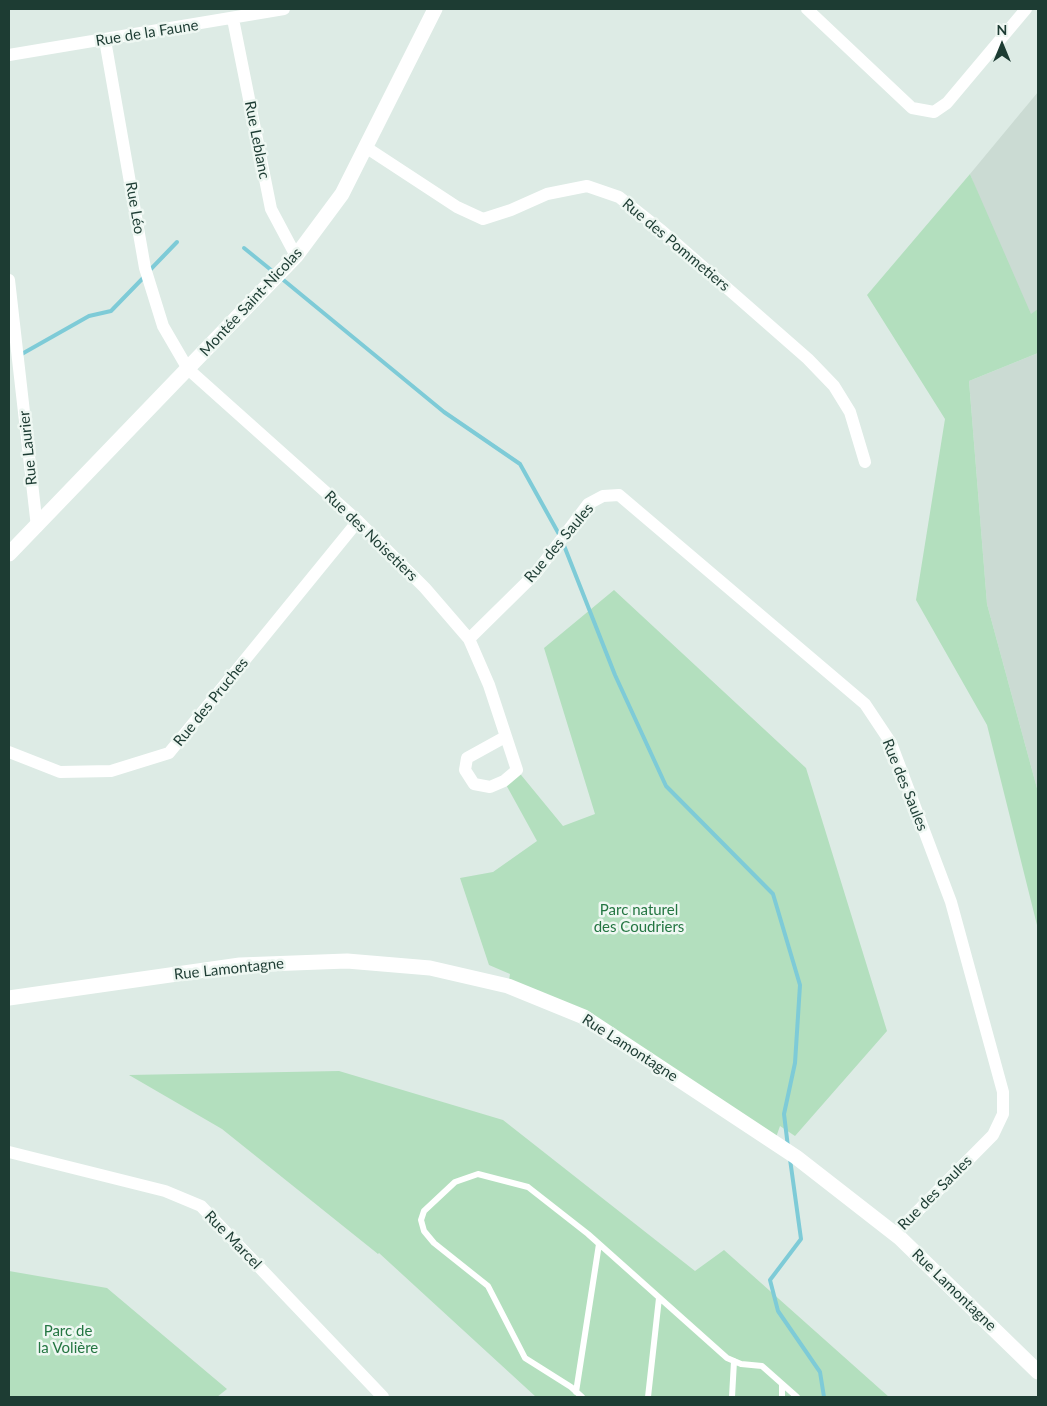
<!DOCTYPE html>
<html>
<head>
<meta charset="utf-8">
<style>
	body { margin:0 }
	#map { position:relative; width:1047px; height:1406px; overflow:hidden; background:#ddebe5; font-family:Lato,sans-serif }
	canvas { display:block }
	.frame { position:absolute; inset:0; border:10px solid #1d3c33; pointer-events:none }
	.north { position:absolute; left:977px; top:20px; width:50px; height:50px; -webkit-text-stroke:4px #eef7f2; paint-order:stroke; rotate:0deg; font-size:14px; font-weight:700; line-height:20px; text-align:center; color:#1d3c33 }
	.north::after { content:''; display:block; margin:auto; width:18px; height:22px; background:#1d3c33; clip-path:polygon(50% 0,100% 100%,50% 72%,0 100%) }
</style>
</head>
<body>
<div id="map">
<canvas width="1047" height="1406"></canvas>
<div class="frame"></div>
<div class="north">N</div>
</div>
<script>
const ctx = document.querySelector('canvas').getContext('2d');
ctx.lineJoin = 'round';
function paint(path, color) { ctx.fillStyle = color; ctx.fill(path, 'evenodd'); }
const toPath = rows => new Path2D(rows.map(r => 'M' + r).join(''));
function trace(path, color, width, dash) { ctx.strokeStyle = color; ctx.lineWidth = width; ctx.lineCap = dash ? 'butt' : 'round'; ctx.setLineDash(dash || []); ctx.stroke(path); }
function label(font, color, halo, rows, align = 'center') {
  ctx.font = font + ' Lato,sans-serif'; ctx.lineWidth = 5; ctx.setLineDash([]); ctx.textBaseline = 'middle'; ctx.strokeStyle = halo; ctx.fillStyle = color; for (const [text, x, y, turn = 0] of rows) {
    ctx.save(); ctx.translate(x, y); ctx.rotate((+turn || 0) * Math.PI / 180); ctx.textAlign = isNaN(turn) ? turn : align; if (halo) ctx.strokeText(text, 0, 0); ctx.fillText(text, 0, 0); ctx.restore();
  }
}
const built = toPath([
	[1038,92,1038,348,970,174],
	[1038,353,1038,792,987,604,969,381]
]);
const green = toPath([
	[970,174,1031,314,1038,309,1038,353,969,381,987,604,1038,792,1038,929,987,725,916,600,945,419,867,295],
	[614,590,806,768,887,1031,795,1136,780,1126,774,1143,584,1017,508,986,510,974,489,965,460,878,493,872,537,841,504,781,517,770,563,826,595,814,544,648],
	[339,1071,503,1120,695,1271,724,1250,889,1397,536,1397,379,1253,378,1254,222,1129,129,1075],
	[9,1271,107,1288,227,1389,217,1397,9,1397]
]);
const stream = toPath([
	[244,248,276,274],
	[149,271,177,242],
	[281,278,444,412,520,464,560,536],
	[20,355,89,316,111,311,145,276],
	[563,543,615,675,666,786,773,894,800,985,795,1063,784,1114,788,1147],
	[790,1159,801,1239,770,1280,778,1311,820,1372,824,1397]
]);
const service = toPath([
	[576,1392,599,1244],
	[582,1397,571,1387,525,1358,488,1286,434,1243,424,1231,421,1220,424,1211,455,1182,478,1174,528,1187,588,1234,727,1358,741,1364,762,1366,797,1397],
	[648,1397,659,1298],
	[732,1397,734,1361],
	[782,1397,782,1384]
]);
const minor = toPath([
	[807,9,912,108,934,112,947,103,1026,9],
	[233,19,271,209,296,256],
	[105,40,145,268,163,326,188,369,358,521,425,588,469,639,489,685,517,770,504,781,490,787,474,784,465,770,467,758,505,737],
	[9,55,284,9],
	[367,148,457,207,483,219,511,210,547,194,587,186,619,197,662,231,808,359,834,386,850,412,865,462],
	[9,280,37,527],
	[469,639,536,573,588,504,603,496,619,495,865,704,891,743,951,902,1003,1092,1003,1114,993,1135,895,1234],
	[9,752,60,772,111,771,169,753,358,521],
	[9,1152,165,1191,201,1206,383,1397]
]);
const tertiary = toPath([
	[9,554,296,256,342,194,435,9],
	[9,998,240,965,347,961,430,968,508,986,584,1017,796,1157,900,1238,1038,1372]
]);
const streetNames = [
	["Rue de la Faune",147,33,-9],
	["Rue Leblanc",257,140,79],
	["Rue Léo",135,208,80],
	["Rue des Pommetiers",676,245,40],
	["Montée Saint-Nicolas",251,302,-47],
	["Rue Laurier",28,448,-96],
	["Rue des Noisetiers",371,536,44],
	["Rue des Saules",559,543,-50],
	["Rue des Pruches",211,702,-51],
	["Rue des Saules",905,785,68],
	["Rue Lamontagne",229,969,-6],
	["Rue Lamontagne",630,1048,33],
	["Rue des Saules",935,1193,-45],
	["Rue Marcel",233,1240,46],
	["Rue Lamontagne",954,1290,44]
];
const parkNames = [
	["Parc naturel",639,910],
	["des Coudriers",639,927],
	["Parc de",68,1331],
	["la Volière",68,1348]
];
paint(built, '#cbdbd3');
paint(green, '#b3dfbe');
trace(stream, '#7ecbd7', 4);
trace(service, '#fff', 6);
trace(minor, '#fff', 12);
trace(tertiary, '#fff', 15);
label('15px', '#1d3c33', '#eef7f2', streetNames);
label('15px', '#247642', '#eef7f2', parkNames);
</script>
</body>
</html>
